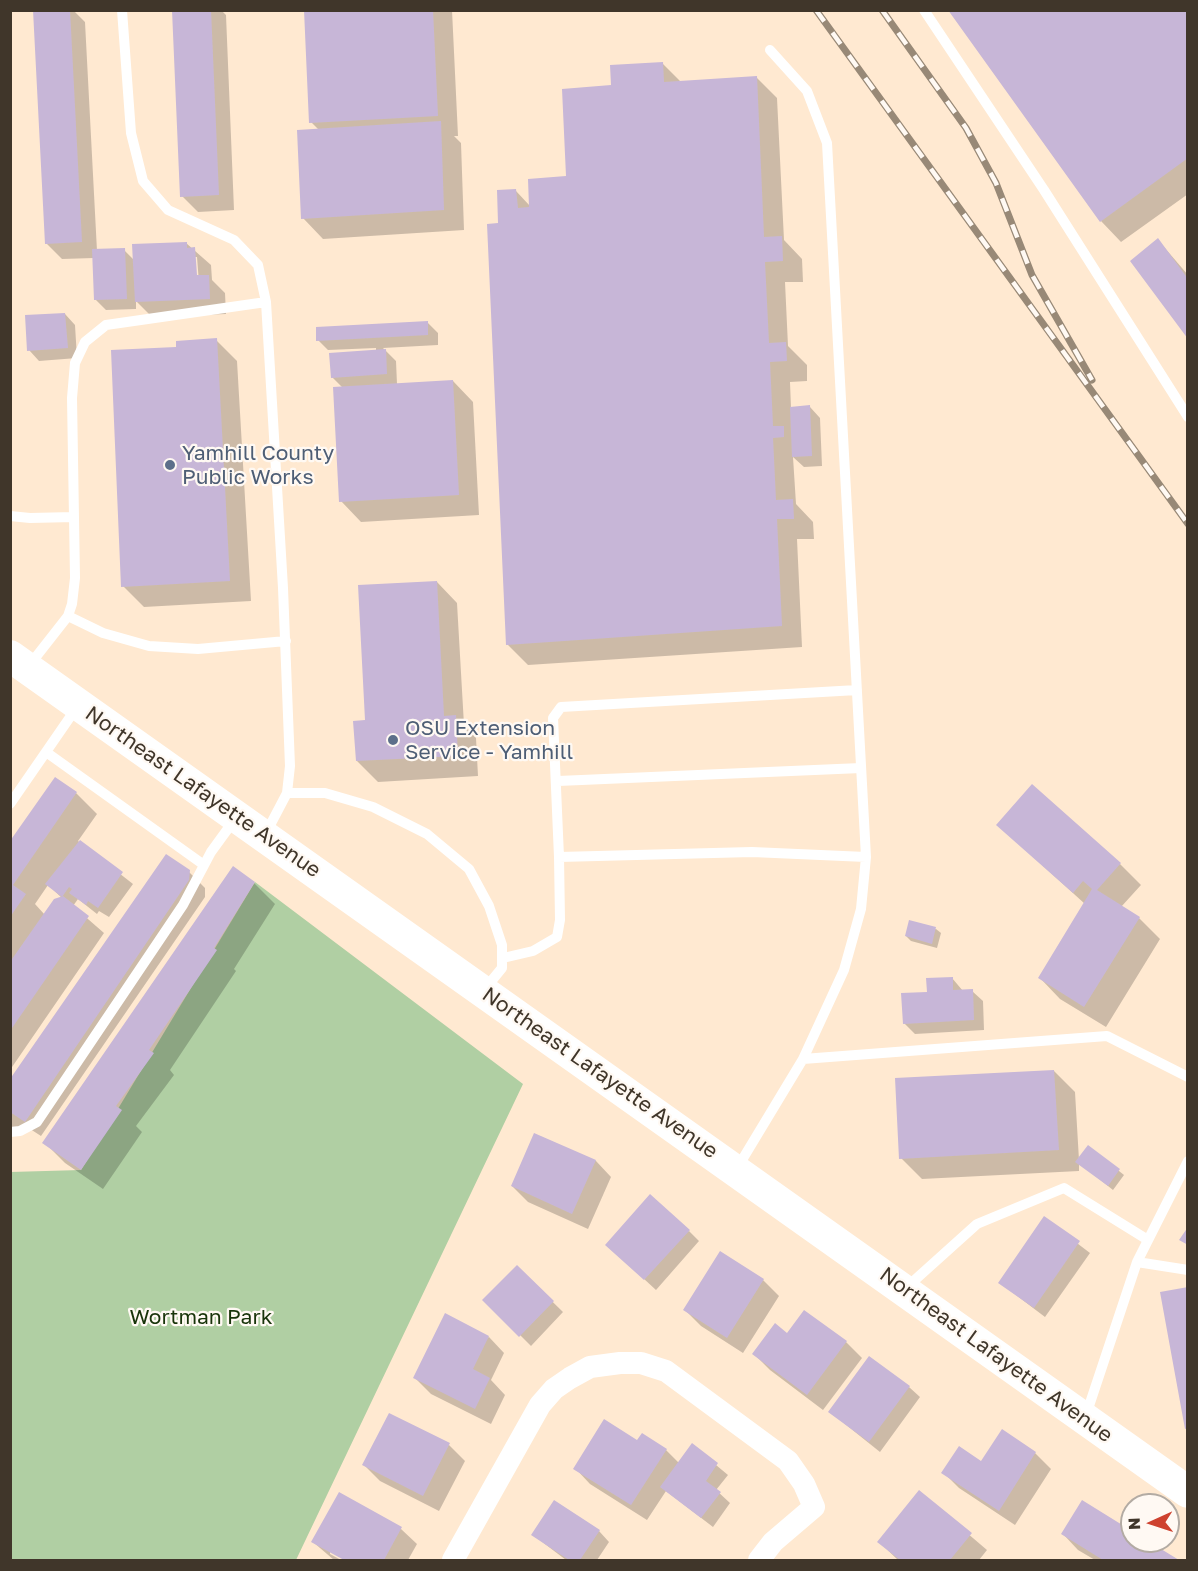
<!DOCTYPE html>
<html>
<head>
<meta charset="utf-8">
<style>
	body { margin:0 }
	#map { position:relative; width:1198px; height:1571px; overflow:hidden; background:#ffe9d1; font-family:"Golos Text",sans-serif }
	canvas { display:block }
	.frame { position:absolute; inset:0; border:12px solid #40362a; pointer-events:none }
	.north { position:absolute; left:1120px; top:1493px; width:60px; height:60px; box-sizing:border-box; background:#fff9f3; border:2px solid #b3aba3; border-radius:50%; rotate:267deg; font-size:16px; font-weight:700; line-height:24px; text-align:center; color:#40362a }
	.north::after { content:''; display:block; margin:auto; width:21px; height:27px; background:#ce422f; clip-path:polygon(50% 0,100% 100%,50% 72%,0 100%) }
</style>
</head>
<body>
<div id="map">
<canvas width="1198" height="1571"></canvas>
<div class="frame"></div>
<div class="north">N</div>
</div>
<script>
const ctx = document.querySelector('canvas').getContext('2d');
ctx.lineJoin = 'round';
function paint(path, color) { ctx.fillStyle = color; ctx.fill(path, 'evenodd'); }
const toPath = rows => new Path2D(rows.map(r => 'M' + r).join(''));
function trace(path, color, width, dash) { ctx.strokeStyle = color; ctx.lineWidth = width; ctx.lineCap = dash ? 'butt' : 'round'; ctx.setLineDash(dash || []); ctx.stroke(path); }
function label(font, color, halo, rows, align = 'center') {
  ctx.font = font + ' "Golos Text",sans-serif'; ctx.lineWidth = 4.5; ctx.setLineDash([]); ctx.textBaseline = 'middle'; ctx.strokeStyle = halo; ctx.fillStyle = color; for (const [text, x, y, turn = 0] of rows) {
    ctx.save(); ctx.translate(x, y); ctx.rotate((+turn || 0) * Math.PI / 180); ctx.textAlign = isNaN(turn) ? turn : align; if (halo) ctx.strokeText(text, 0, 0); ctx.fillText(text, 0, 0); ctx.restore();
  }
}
const green = toPath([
	[255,882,523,1084,296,1560,11,1560,10,1172,81,1170]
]);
const shadow = toPath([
	[34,10,73,10,85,22,97,251,124,250,134,260,186,243,211,265,212,280,225,293,226,314,152,317,136,301,136,309,106,310,95,299,94,258,62,259,46,243],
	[194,257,197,257,199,283,196,283],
	[174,10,221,10,226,15,234,210,198,212,182,196],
	[306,10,452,10,458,136,454,136,461,143,464,230,323,239,303,218,319,130,311,122],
	[1188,10,1188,194,1121,242,1101,221],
	[662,63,681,82,756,77,777,98,784,240,802,259,803,282,785,282,788,346,807,365,807,381,790,382,791,408,810,407,820,418,822,466,804,467,793,457,796,504,813,522,814,539,797,539,802,647,528,665,507,644,500,225,516,191,530,206,567,177,613,87],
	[1158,240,1188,275,1188,337],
	[65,314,75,325,77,358,39,361,29,350],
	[427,322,438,333,438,345,383,348,396,361,397,384,453,381,473,402,479,515,361,522,341,501,343,388,332,377,376,351,376,348,328,350,318,340],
	[216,340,237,361,251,601,144,607,123,586,178,349],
	[437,582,457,603,464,725,476,738,478,776,378,782,357,761,367,721],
	[76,793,97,814,78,841,133,884,109,917,99,911,97,914,78,899,73,906,104,933,10,1070,10,844],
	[48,885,62,898,45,915,35,904],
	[998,825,1120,864,1141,885,1121,907,1139,918,1160,939,1106,1027,1060,999,1040,978,1085,904],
	[189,872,205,888,205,897,41,1136,24,1125,10,1132,10,1082],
	[254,883,275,904,234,969,236,971,170,1070,174,1075,136,1126,142,1132,103,1189,65,1163,44,1142],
	[936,929,941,933,937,948,911,941,906,936],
	[952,978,963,991,972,991,983,1001,984,1030,915,1034,904,1023,929,993],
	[1054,1071,1075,1092,1079,1160,1088,1147,1119,1171,1124,1175,1113,1190,1079,1163,1079,1171,922,1179,901,1158],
	[535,1134,596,1161,611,1177,588,1229,528,1202,512,1186],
	[1044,1218,1090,1253,1045,1317,1000,1283],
	[689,1231,699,1241,656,1290,618,1255],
	[517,1267,563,1312,531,1346,485,1300],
	[763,1280,779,1296,743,1353,701,1326,685,1310],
	[788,1335,846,1342,862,1358,823,1410,770,1370,754,1354],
	[489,1337,504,1353,491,1380,505,1395,491,1424,431,1394,415,1378],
	[909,1387,920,1397,880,1452,830,1412],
	[1002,1431,1035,1453,1051,1469,1015,1525,959,1488,943,1472,981,1463],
	[638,1442,666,1450,679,1463,692,1445,728,1475,716,1490,730,1503,713,1527,666,1491,647,1520,590,1484,575,1468],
	[449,1445,465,1461,439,1511,380,1481,364,1465],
	[919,1492,987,1550,979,1560,898,1560,879,1542],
	[401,1529,417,1544,408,1560,347,1560,330,1551,330,1554,341,1560,334,1560,313,1542],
	[599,1531,609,1542,597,1560,566,1560,533,1535],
	[1132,1533,1132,1541,1145,1541,1177,1560,1095,1560,1078,1550,1063,1534]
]);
const building = toPath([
	[33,10,70,10,82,242,45,244],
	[172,10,211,10,219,195,180,197],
	[304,10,433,10,438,116,309,123],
	[948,10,1188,10,1188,158,1100,222],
	[663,62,664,82,757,76,764,237,782,236,783,261,765,262,769,343,786,342,787,361,770,362,773,426,784,426,784,437,773,438,776,500,793,499,794,519,777,519,782,626,506,645,487,224,498,223,497,190,516,189,518,208,529,207,528,179,566,176,562,89,611,85,610,65],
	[441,121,444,210,301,219,297,130],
	[1158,238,1188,279,1188,339,1130,261],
	[187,242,187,248,195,247,197,275,209,275,210,299,135,302,132,244],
	[125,248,127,299,94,300,92,249],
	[65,313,68,348,27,351,25,315],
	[428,321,428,335,316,341,316,327],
	[217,338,230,581,121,587,111,350,176,347,176,341],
	[386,349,387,374,331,378,329,353],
	[453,380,459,495,339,502,333,387],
	[810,405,812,456,792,457,790,407],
	[437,581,444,716,456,715,458,756,356,761,353,721,365,720,358,585],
	[55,777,77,792,13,885,26,894,10,917,10,841],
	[1032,784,1121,863,1097,890,1140,917,1084,1007,1038,978,1092,889,1083,881,1073,893,996,825],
	[80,840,123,872,98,908,88,901,86,905,69,893,72,889,69,887,62,897,45,884],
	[166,854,190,870,189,880,25,1122,10,1112,10,1079],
	[233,866,255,882,214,948,217,950,149,1050,154,1053,116,1106,122,1110,81,1170,42,1143],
	[63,896,89,916,10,1031,10,962,54,899],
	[909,920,936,927,932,944,905,936],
	[953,977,953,990,973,989,974,1020,903,1024,901,993,927,992,926,978],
	[1054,1070,1059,1150,899,1159,895,1078],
	[534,1133,596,1160,572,1214,511,1186],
	[1088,1145,1120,1169,1108,1186,1075,1162],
	[650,1194,690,1230,644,1280,605,1245],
	[1044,1216,1080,1241,1034,1308,998,1283],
	[1188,1227,1188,1245,1179,1240],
	[720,1251,764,1279,727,1338,683,1310],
	[517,1265,554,1301,519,1337,482,1300],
	[1188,1287,1188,1428,1185,1429,1160,1292],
	[804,1310,847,1341,807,1395,752,1354,775,1323,787,1333],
	[445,1313,489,1336,473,1369,490,1378,475,1409,413,1378],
	[869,1356,910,1386,869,1442,828,1412],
	[389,1413,450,1443,423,1496,362,1465],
	[604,1419,637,1440,642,1433,667,1449,631,1505,573,1469],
	[1002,1429,1036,1452,999,1511,941,1473,959,1446,981,1461],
	[692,1443,718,1463,706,1481,721,1492,701,1518,660,1487],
	[919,1490,972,1533,950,1560,900,1560,877,1542],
	[339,1492,402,1527,384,1560,344,1560,311,1542],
	[554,1500,600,1530,580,1560,569,1560,531,1535],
	[1082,1500,1132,1531,1132,1541,1148,1541,1179,1560,1103,1560,1061,1534]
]);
const service = toPath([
	[122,10,131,133,143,181,168,210,234,240,258,265,266,302,283,588,290,766,287,793,266,833],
	[924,10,1044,190,1188,417],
	[10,516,30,518,74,517],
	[68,616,103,633,149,646,198,649,286,641],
	[28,667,68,616,72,604,75,578,72,398,75,363,85,342,106,325,266,302],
	[46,752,204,865],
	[558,781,861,768],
	[287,793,325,793,373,807,427,834,469,869,489,906,502,945,502,968,484,990],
	[10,804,77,707],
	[559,857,553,718,561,707,857,690],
	[503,958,533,951,557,937,560,920,559,857,752,852,866,857],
	[803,1059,1107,1036,1188,1077],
	[10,1132,20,1131,37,1122,183,905,211,852,235,819],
	[736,1170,803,1059,844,970,861,909,866,857,827,143,807,91,770,50],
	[1137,1262,1188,1161],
	[907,1287,977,1224,1064,1188,1148,1240],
	[1086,1415,1137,1262,1188,1270]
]);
const minor = toPath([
	[453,1560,540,1405,554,1389,570,1378,590,1367,620,1363,641,1363,666,1371,788,1461,804,1484,814,1507,773,1542,759,1560]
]);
const secondary = toPath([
	[10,656,1188,1492]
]);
const rail = toPath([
	[816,10,1188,524],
	[882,10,966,128,996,183,1032,275,1092,380]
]);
const markers = [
	[170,465,6,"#5c6f8a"],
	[393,740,6,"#5c6f8a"]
];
const serviceNames = [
	["Yamhill County",182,453],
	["Public Works",182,477],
	["OSU Extension",405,728],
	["Service - Yamhill",405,752]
];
const streetNames = [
	["Northeast Lafayette Avenue",203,792,35],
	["Northeast Lafayette Avenue",600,1073,35],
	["Northeast Lafayette Avenue",996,1355,36]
];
const parkNames = [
	["Wortman Park",201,1317]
];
paint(green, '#b0cfa3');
paint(shadow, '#0003');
paint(building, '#c7b6d7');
trace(service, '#fff', 10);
trace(minor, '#fff', 22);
trace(secondary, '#fff', 32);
trace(rail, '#988977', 7);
trace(rail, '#fff9f3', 4.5, [14]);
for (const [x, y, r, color] of markers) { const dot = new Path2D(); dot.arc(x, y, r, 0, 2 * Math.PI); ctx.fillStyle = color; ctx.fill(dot); trace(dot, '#fff9f3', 2); }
label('21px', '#4e5e75', '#fff9f3', serviceNames, 'left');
label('21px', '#40362a', '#fff9f3', streetNames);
label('21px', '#18340a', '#fff9f3', parkNames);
</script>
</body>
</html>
